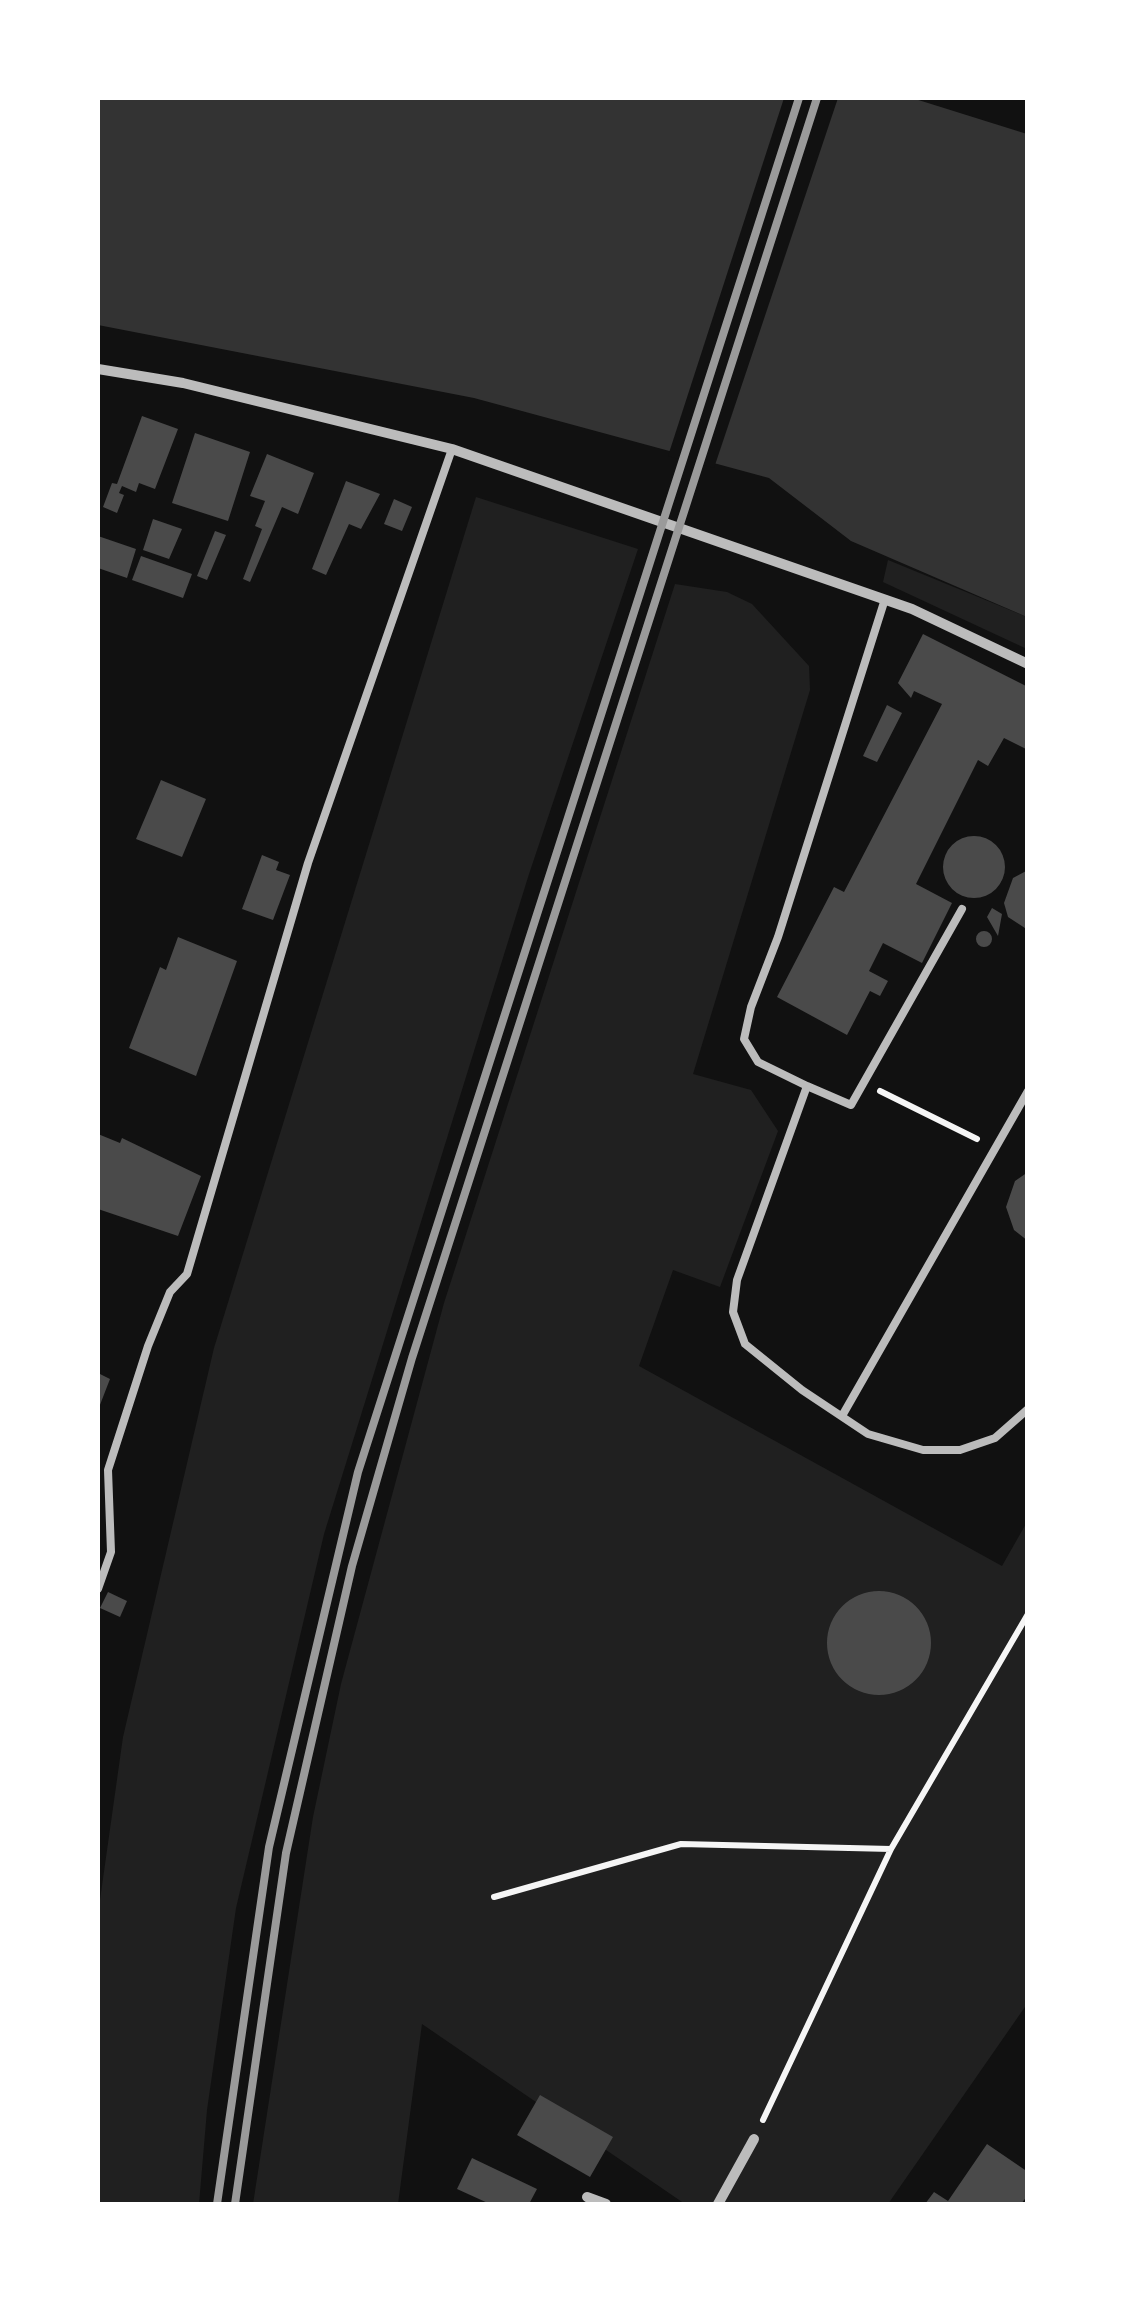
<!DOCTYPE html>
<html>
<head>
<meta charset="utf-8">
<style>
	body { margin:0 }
	#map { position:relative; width:1125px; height:2302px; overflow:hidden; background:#111; font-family:Roboto,sans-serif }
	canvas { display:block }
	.frame { position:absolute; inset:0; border:100px solid #fff; pointer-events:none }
</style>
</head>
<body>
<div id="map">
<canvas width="1125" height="2302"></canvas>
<div class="frame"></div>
</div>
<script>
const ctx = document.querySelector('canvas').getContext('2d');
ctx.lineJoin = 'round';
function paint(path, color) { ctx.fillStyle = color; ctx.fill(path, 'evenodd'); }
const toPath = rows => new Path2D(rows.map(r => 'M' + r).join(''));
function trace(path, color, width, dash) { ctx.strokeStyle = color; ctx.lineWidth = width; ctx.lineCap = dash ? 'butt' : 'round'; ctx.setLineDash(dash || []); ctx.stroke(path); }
const green = toPath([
	[476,497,638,549,529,874,324,1534,236,1908,207,2110,199,2204,98,2204,98,1914,123,1737,214,1348],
	[888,560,1027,617,1027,649,883,582],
	[675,584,727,592,752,604,809,666,810,690,693,1074,751,1090,778,1131,720,1287,673,1270,639,1366,1002,1566,1027,1522,1027,2004,888,2204,685,2204,422,2024,398,2204,253,2204,313,1817,341,1684,444,1303]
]);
const water = toPath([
	[98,98,912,98,1027,134,1027,617,851,541,769,478,474,398,98,325]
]);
const pier = toPath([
	[784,98,838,98,714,468,668,456]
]);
const building = toPath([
	[142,416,178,429,155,489,139,483,136,492,122,486,119,493,124,495,117,513,103,507,112,483,117,484],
	[195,433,250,452,228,521,172,503],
	[267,454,314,473,298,514,282,507,250,582,243,579,262,529,255,526,265,501,250,496],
	[346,481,380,494,361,529,349,524,326,575,312,569],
	[394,499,412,507,402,531,384,524],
	[153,519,182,529,169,559,143,550],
	[215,531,226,535,207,580,197,576],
	[98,536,136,549,127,578,98,568],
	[141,556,192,574,183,598,132,580],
	[923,634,1028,687,1028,750,1004,738,988,766,978,760,916,884,952,903,922,963,883,943,869,971,888,981,880,996,870,991,847,1035,777,997,834,887,844,892,942,704,914,691,911,698,898,683],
	[887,705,902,713,877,762,863,756],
	[161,780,206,799,182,857,136,839],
	'943 867a31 31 0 1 1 62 0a31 31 0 1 1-62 0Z',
	[262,855,279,862,276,870,290,875,273,920,242,909],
	[1028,870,1028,930,1008,917,1004,903,1013,878],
	[992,908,1002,914,998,936,987,917],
	'976 939a8 8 0 1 1 16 0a8 8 0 1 1-16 0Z',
	[178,937,237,961,196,1076,129,1048,160,967,166,970],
	[98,1134,120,1143,122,1138,201,1176,178,1236,98,1209],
	[1028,1172,1028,1241,1014,1230,1006,1207,1015,1181],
	[98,1373,110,1379,98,1410],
	'827 1643a52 52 0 1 1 104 0a52 52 0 1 1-104 0Z',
	[108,1592,127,1601,120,1617,100,1608],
	[540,2095,613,2137,590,2177,517,2135],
	[987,2144,1028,2172,1028,2195,1021,2204,925,2204,934,2192,948,2201],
	[472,2158,537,2189,529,2204,490,2204,457,2189]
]);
const path = toPath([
	[880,1091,977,1139],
	[494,1897,681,1844,891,1849],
	[763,2120,891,1849,1028,1614]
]);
const service = toPath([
	[885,599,778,937,751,1007,744,1039,758,1062,807,1086,737,1280,733,1312,745,1344,802,1390,868,1434,923,1450,960,1450,995,1438,1028,1409],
	[807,1086,851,1105,962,909],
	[842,1416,1028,1091],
	[98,1589,111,1552,108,1470,148,1346,170,1292,187,1274,308,863,452,449]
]);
const minor = toPath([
	[98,369,183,383,452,449,912,609,1028,664],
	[587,2197,606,2204],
	[718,2204,754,2139]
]);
const rail = toPath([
	[217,2204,269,1847,358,1472,799,98],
	[235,2204,286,1853,352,1566,412,1358,817,98]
]);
paint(green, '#202020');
paint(water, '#333');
paint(pier, '#111');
paint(building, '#4a4a4a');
trace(path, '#f5f5f5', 6);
trace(service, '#bcbcbc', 8);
trace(minor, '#bcbcbc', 10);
trace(rail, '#9a9a9a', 8);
</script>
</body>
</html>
